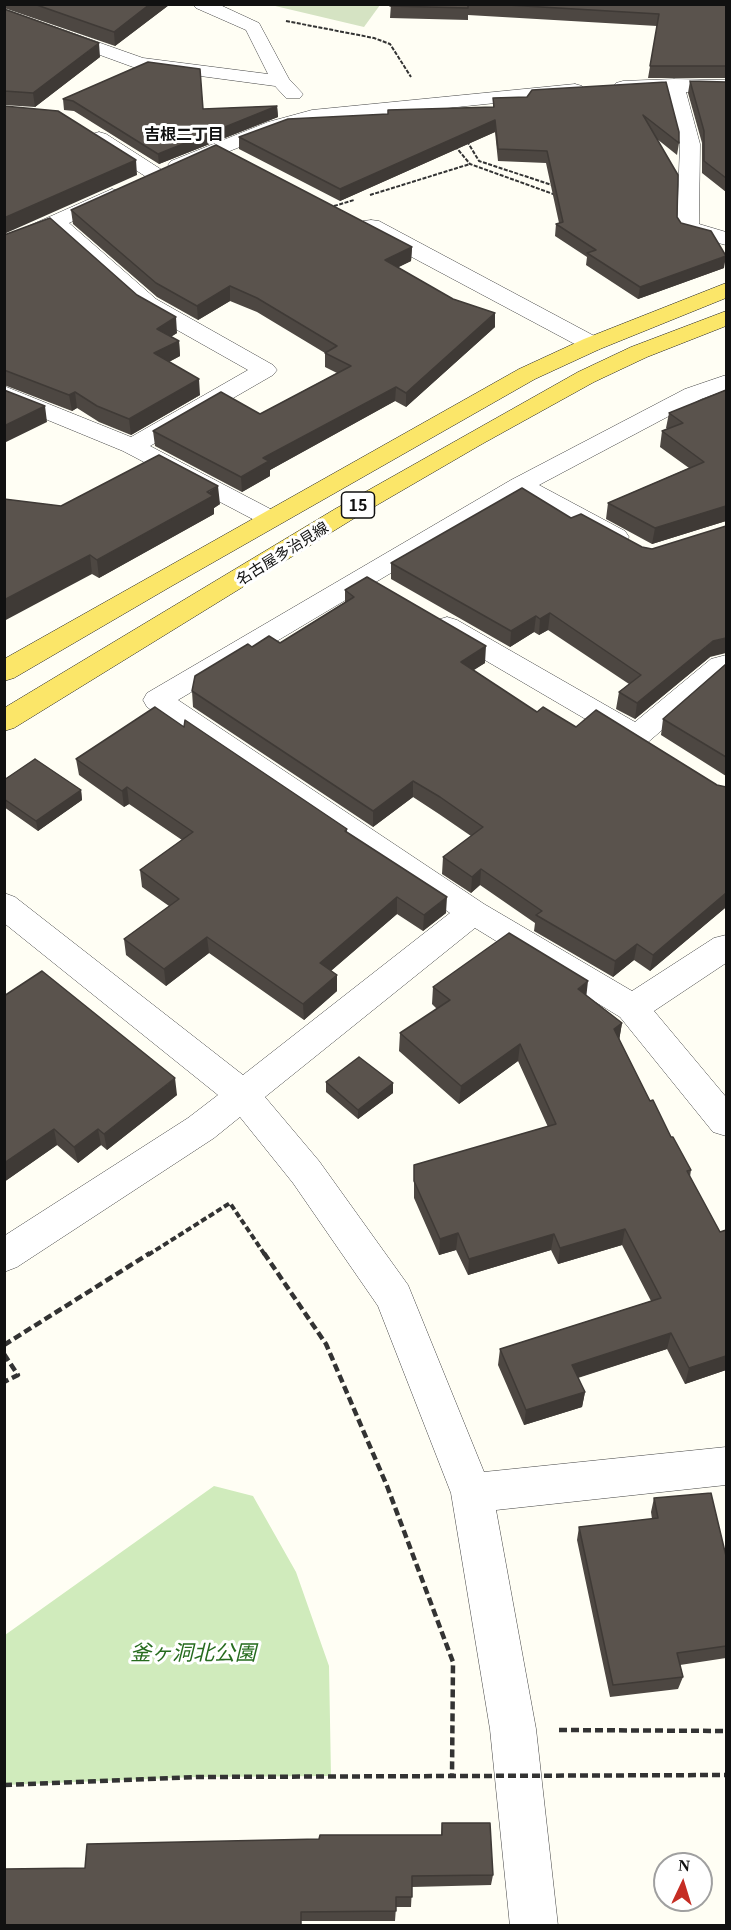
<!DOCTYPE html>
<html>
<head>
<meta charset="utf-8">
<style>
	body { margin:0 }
	#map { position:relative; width:731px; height:1930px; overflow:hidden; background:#fffef4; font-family:Georgia,serif }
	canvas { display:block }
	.frame { position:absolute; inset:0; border:6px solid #111; pointer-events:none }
	.north { position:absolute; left:653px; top:1852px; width:60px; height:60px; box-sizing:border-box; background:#fff; border:2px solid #a0a0a0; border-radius:50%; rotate:4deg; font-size:16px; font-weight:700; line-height:24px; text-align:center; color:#111 }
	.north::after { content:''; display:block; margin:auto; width:21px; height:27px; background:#c52d24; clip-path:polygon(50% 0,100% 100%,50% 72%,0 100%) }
</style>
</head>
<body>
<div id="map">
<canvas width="731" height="1930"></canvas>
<div class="frame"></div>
<div class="north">N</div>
</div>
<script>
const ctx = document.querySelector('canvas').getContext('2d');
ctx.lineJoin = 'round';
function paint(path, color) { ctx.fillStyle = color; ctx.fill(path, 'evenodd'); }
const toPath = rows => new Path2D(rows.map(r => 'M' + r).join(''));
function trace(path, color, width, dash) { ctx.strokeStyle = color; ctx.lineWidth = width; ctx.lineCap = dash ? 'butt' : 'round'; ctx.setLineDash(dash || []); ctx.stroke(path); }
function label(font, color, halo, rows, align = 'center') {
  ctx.font = font + ' Georgia,"Noto Sans JP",serif'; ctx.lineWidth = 6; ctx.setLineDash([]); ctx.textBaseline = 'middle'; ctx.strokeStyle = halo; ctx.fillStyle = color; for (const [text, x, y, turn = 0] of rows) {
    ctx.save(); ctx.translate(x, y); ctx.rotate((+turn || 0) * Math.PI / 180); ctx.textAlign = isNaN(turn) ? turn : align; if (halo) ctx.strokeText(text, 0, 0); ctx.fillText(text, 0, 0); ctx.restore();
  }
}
const green = toPath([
	[214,1486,253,1496,296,1572,329,1666,331,1776,196,1777,5,1785,5,1635]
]);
const cemetery = toPath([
	[271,5,380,4,380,5,364,27]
]);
const pathFar2 = toPath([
	[286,21,374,38,390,44,411,77],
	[467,141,479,161,555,186],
	[455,146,470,164,556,195],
	[370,195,470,164],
	[334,206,354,200]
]);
const pathFar1 = toPath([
	[148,1255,230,1203,265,1255]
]);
const path = toPath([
	[264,1253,326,1344,387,1486,453,1662,452,1776],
	[4,1345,150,1253],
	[4,1354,18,1375,4,1382],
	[559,1730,726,1731],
	[4,1785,196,1777]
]);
const minor = toPath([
	[193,4,218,4,259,23,289,79,303,94,300,98,286,98,275,86,133,67,4,20,4,9,143,58,268,74,246,30,196,8,193,4],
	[674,79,726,80,726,92,686,92,700,144,699,224,726,232,726,245,680,233,677,228,680,144,666,92,623,93,616,91,613,87,616,83,623,81,674,79],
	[575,84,582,86,585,90,582,94,313,122,282,130,185,169,178,171,171,169,168,165,171,161,268,122,312,110,575,84],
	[99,132,106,134,162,170,165,174,162,178,148,178,92,142,89,138,92,134,99,132],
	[112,189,119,191,122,195,119,199,69,223,156,299,273,365,277,370,273,375,150,446,280,514,284,519,280,524,271,527,262,524,123,451,4,402,4,386,131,437,248,370,140,309,52,231,4,251,4,237,112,189],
	[371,220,379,221,600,339,604,344,600,349,592,351,584,349,363,231,360,226,363,221,371,220],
	[726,375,726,390,701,399,539,485,625,531,629,537,625,543,616,545,607,543,520,496,178,700,484,904,632,991,714,938,726,935,726,963,654,1011,726,1097,726,1136,713,1132,620,1017,475,928,265,1097,319,1161,408,1285,484,1472,726,1447,726,1485,496,1510,536,1729,558,1926,510,1926,490,1729,451,1493,378,1306,293,1183,240,1117,214,1138,17,1267,4,1272,4,1236,188,1118,218,1095,4,923,4,893,15,897,243,1075,450,913,147,707,143,700,147,693,511,480,685,389,726,375],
	[447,617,457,620,635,722,711,659,726,655,726,675,647,743,637,746,623,741,437,632,433,626,437,620,447,617]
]);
const major = toPath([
	[726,283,726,298,600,349,535,379,170,587,14,678,4,681,4,659,519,369,584,339,726,283],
	[726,311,726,326,647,357,594,382,482,444,353,519,14,728,4,731,4,708,335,509,578,372,631,347,726,311]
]);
const pathBridge = toPath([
	[196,1777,726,1775]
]);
const wall = toPath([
	[4,4,169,4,169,5,115,46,4,8],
	[391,4,726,4,726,78,648,78,657,26,468,15,468,20,390,18],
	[4,9,100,57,35,107,4,105],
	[690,81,726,82,726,192,702,173,702,143,688,93],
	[666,82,679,143,677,155,657,139,677,217,681,223,724,268,638,299,586,265,587,257,555,236,556,224,559,223,546,163,498,161,495,132,340,201,239,149,239,137,388,114,388,110,493,107,493,98,527,97],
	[63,99,203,109,277,106,278,117,159,164,74,111,64,110],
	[71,210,412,247,411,261,398,267,495,327,406,407,395,401,270,470,270,476,242,492,155,446,153,431,260,414,337,373,325,367,325,353,257,312,230,301,198,320,157,297,73,224],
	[4,235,177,333,171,337,179,341,180,356,169,362,200,395,131,435,99,422,77,408,72,411,4,385],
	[726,390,726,521,652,544,606,519,608,503,689,468,660,447,662,431,667,429,666,428,669,413],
	[220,504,214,508,214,514,99,578,92,574,61,506],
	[571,518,642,547,652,549,710,657,635,719,616,709,619,692,629,684,548,630,539,635,534,632,510,647,391,579,391,563],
	[345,590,485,663,473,670,537,712,717,785,726,787,726,909,725,908,650,971,634,960,613,977,534,931,535,923,480,885,471,893,442,874,443,857,471,836,439,814,413,797,373,827,193,707,192,691,252,647,280,643,345,602],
	[726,664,726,776,661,735,663,719],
	[184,727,347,829,347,832,446,913,423,931,397,914,331,971,337,991,304,1020,209,953,166,986,126,955,124,939,169,906,142,887,140,870,182,840,129,804,124,807,79,775,76,759],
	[4,780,81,790,82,800,38,831,4,807],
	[433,987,586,995,622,1023,619,1040,650,1101,691,1170,690,1177,720,1232,726,1230,726,1370,685,1384,667,1349,578,1378,585,1392,582,1407,524,1425,498,1365,500,1349,651,1301,622,1245,558,1264,551,1250,468,1275,456,1250,439,1255,414,1198,414,1165,548,1127,518,1061,459,1104,399,1051,400,1033,437,1009,432,1004],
	[4,996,177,1095,107,1150,101,1145,78,1163,57,1145,4,1182],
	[326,1082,393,1083,393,1093,358,1119,326,1092],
	[654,1498,726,1556,726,1658,680,1665,683,1677,678,1689,610,1697,577,1540,579,1527,652,1519,651,1512],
	[442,1823,493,1875,491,1885,412,1887,411,1907,396,1907,395,1921,302,1921,85,1868,319,1839,441,1835]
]);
const shadedWall = toPath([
	[150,4,169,5,115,46,114,32],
	[99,43,100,57,35,107,33,93],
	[277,106,278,117,159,164,158,154],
	[495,120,495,132,340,201,340,189],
	[136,160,137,175,4,234,4,218],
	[412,247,411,261,385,274,385,260],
	[726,256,724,268,638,299,640,287],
	[230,286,230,301,198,320,197,306],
	[495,313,495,327,406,407,406,393],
	[176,317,177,333,158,344,157,329],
	[179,341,180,356,155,369,154,353],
	[199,379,200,395,131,435,129,419],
	[396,387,395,401,270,470,270,476,242,492,241,477,263,458],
	[75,392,77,408,72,411,69,395],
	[45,406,47,422,4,443,4,426],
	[218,486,220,504,214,508,214,514,99,578,97,560],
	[726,506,726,521,652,544,655,528],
	[90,555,92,574,4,621,4,600],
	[550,613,548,630,539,635,540,619],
	[536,616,534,632,510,647,511,631],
	[726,638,726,653,710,657,635,719,637,703,713,641],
	[486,646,485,663,460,679,461,662],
	[413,781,413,797,373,827,373,811],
	[127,787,129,804,124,807,122,791],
	[81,790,82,800,38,831,36,821],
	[481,869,480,885,471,893,472,877],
	[726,893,726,899,725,908,650,971,653,955],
	[397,897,397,914,320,980,320,963],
	[447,897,446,913,423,931,424,915],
	[207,937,209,953,166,986,164,969],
	[637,944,634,960,613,977,615,961],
	[337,975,337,991,304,1020,303,1004],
	[588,981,586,999,578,989],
	[622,1023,619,1041,614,1029],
	[520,1044,518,1061,459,1104,461,1086],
	[175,1078,177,1095,107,1150,104,1134],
	[393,1083,393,1093,358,1119,358,1110],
	[54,1129,57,1145,4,1182,4,1163],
	[98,1129,101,1145,78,1163,74,1147],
	[625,1229,622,1245,558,1264,560,1248],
	[458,1233,456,1250,439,1255,440,1239],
	[554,1234,551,1250,468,1275,469,1259],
	[671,1333,667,1349,570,1380,572,1365],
	[726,1356,726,1370,685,1384,689,1368],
	[585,1392,582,1407,524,1425,526,1410]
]);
const building = toPath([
	[34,4,150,4,114,32,34,4],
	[391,4,468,4,468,8,390,6,391,4],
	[491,4,726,4,726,66,650,66,659,14,491,4],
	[4,9,99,43,33,93,4,91,4,9],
	[148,62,200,69,203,109,277,106,158,154,73,101,63,99,148,62],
	[690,81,726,82,726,178,704,161,704,131,690,81],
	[666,82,679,132,679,143,643,115,678,175,677,217,681,223,711,231,726,256,640,287,587,253,596,250,556,224,563,222,547,151,498,149,495,120,340,189,239,137,288,119,388,114,388,110,494,107,493,98,527,97,532,90,666,82],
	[4,106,58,111,136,160,4,218,4,106],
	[216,145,412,247,385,260,453,299,495,313,406,393,396,387,263,458,269,461,241,477,153,431,221,392,260,414,351,366,325,353,337,346,257,298,230,286,197,306,156,283,71,210,216,145],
	[50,218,137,295,176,317,157,329,179,341,154,353,199,379,129,419,97,406,75,392,69,395,4,370,4,235,50,218],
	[4,390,45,406,4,426,4,390],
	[726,390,726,506,655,528,608,503,704,462,662,431,683,423,669,413,726,390],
	[159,455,218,486,207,492,213,496,97,560,90,555,4,600,4,499,61,506,159,455],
	[522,488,571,518,581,514,642,547,652,549,726,526,726,638,713,641,637,703,619,692,641,675,550,613,540,619,536,616,511,631,391,563,522,488],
	[367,577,486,646,461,662,537,712,543,707,576,727,596,710,717,785,726,787,726,893,653,955,637,944,615,961,536,915,542,911,481,869,472,877,443,857,483,827,440,797,413,781,373,811,192,691,195,676,248,644,252,647,269,636,280,643,354,597,345,590,367,577],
	[726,664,726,757,663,719,726,664],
	[155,707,184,727,185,720,347,829,345,831,447,897,424,915,397,897,320,963,337,975,303,1004,207,937,164,969,124,939,179,899,140,870,193,832,127,787,122,791,76,759,155,707],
	[35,759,81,790,36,821,4,799,4,780,35,759],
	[509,933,588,981,578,989,622,1023,614,1029,650,1101,653,1100,671,1137,673,1137,691,1170,687,1171,720,1232,726,1230,726,1356,689,1368,671,1333,572,1365,585,1392,526,1410,500,1349,661,1298,625,1229,560,1248,554,1234,469,1259,458,1233,440,1239,414,1181,414,1165,556,1124,520,1044,461,1086,400,1033,450,1000,433,987,509,933],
	[42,971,175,1078,104,1134,98,1129,74,1147,54,1129,4,1163,4,996,42,971],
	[359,1057,393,1083,358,1110,326,1082,359,1057],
	[711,1493,726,1556,726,1646,677,1653,683,1677,613,1685,579,1527,658,1518,654,1498,711,1493],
	[442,1823,490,1823,493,1875,412,1876,412,1897,396,1897,396,1911,301,1912,301,1926,4,1926,4,1869,85,1868,87,1844,319,1839,320,1835,442,1835,442,1823]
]);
const farStreetnames = [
	["名古屋多治見線",282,553,-32]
];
const farNeighbourhoodnames = [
	["吉根二丁目",184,134]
];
const shields = [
	[358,505,33]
];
const shieldNames = [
	["15",358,505]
];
const nearParknames = [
	["釜ヶ洞北公園",193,1652]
];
paint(green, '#d0ebbc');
paint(cemetery, '#d5e3c3');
trace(minor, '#444', 1);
trace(major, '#222', 1);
trace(pathFar2, '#333', 2, [4, 1.5]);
trace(pathFar1, '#333', 4, [6, 3]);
trace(path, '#333', 4.5, [8, 4]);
paint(minor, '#fff');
paint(major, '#fbe669');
trace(pathBridge, '#333', 4.5, [8, 4]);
paint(wall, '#4d4742');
paint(shadedWall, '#3f3a36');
paint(building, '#5a534d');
trace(building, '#3f3a36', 1.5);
label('15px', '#111', '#fff', farStreetnames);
label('bold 16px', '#111', '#fff', farNeighbourhoodnames);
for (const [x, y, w] of shields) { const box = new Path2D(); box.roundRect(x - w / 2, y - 13, w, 26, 4.5); ctx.fillStyle = '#fff'; ctx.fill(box); trace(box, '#111', 1.5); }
label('bold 16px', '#111', null, shieldNames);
label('italic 21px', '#266b1e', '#fff', nearParknames);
</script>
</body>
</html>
